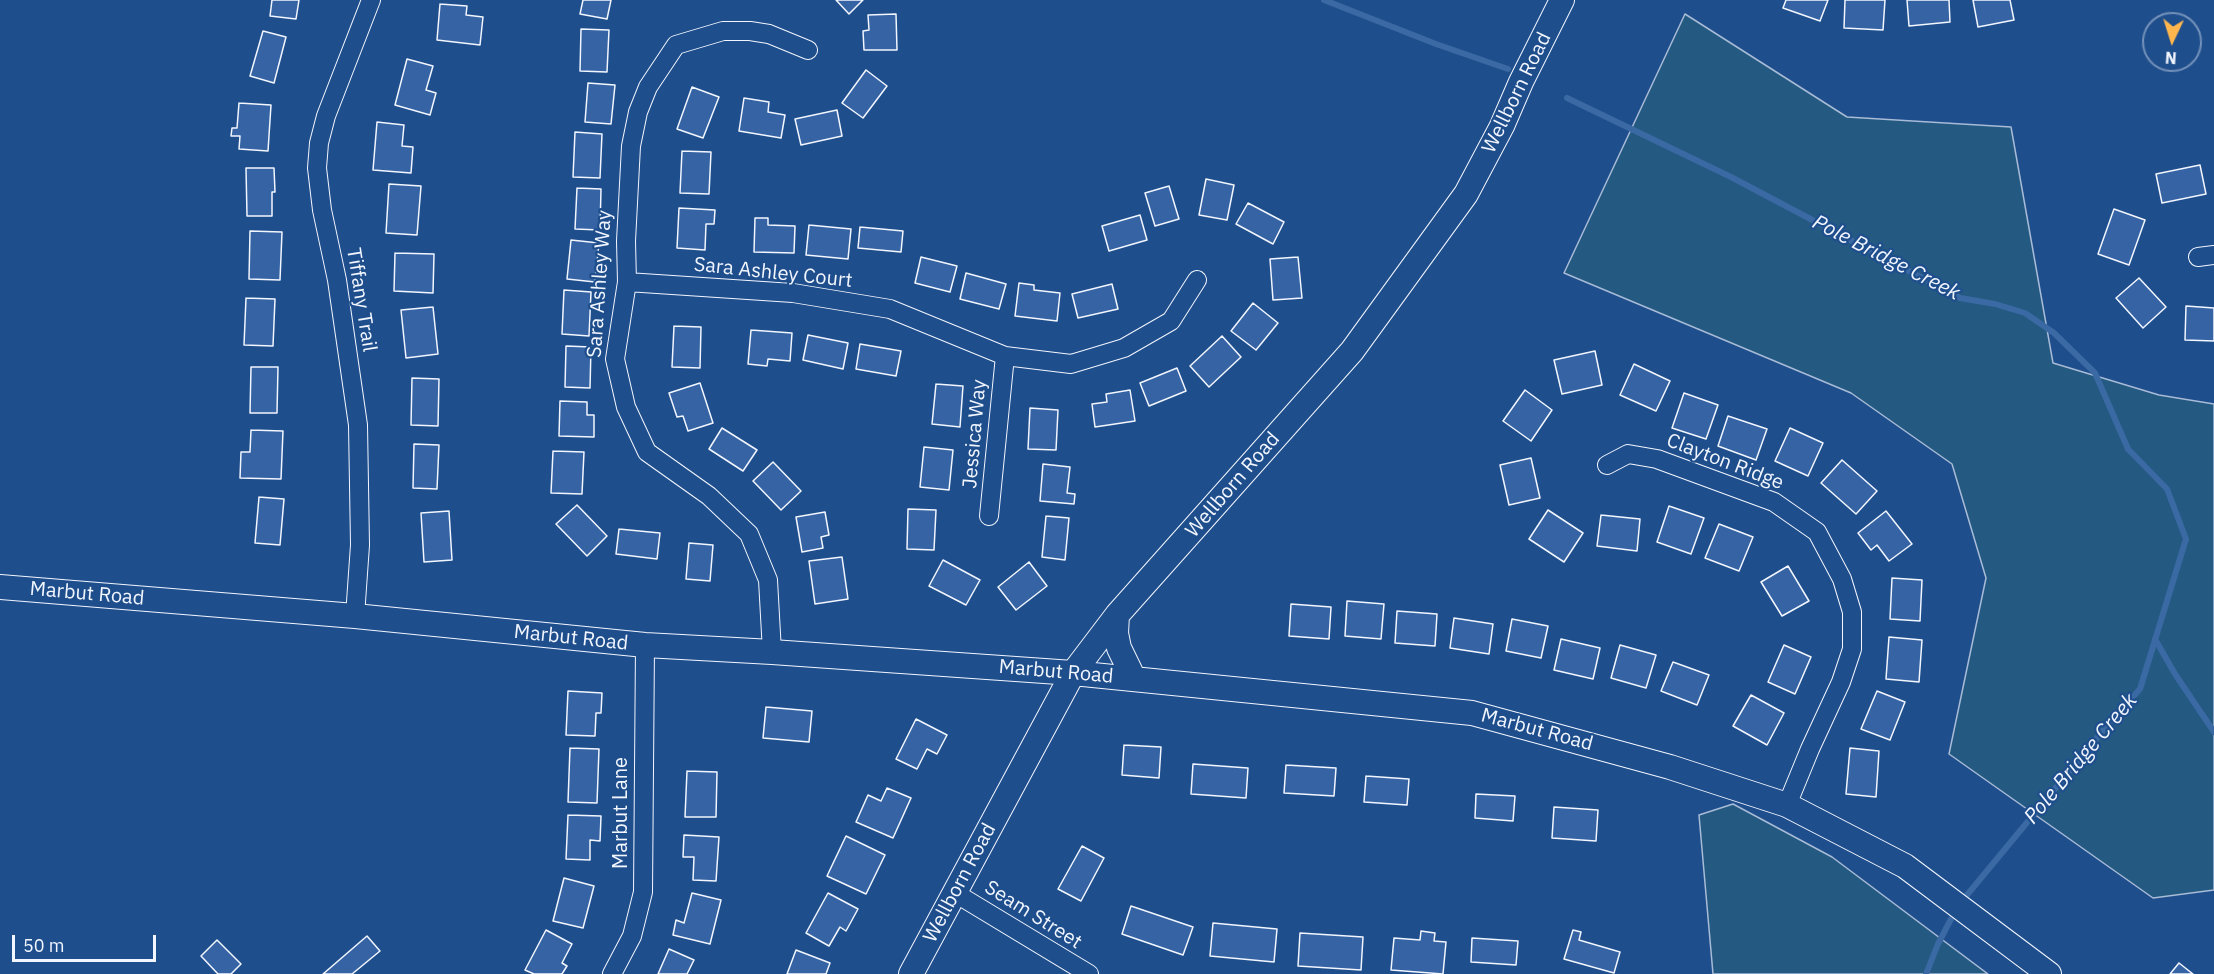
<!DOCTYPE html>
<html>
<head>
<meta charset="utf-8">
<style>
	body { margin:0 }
	#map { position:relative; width:2214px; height:974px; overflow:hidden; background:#1f4e8c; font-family:"IBM Plex Sans",sans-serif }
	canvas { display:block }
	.north { position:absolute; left:2142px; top:12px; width:60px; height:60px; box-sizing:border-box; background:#1f4e8c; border:2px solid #7391ba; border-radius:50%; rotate:184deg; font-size:16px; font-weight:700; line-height:24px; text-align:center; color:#f2f6ff }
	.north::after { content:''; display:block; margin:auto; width:21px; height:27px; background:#ffb74d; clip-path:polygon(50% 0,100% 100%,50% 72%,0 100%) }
	.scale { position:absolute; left:12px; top:935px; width:144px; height:27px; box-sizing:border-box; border:3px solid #f2f6ff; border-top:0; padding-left:8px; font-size:18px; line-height:21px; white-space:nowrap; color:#f2f6ff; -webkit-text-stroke:4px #1f4e8c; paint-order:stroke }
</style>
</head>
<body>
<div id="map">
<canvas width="2214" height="974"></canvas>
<div class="north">N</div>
<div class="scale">50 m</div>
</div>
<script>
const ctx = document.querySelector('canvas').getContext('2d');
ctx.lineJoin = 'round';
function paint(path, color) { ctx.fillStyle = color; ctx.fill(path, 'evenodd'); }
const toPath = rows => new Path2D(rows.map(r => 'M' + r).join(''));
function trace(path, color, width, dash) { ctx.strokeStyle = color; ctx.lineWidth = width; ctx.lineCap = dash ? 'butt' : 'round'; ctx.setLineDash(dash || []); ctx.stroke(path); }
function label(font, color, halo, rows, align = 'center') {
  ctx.font = font + ' "IBM Plex Sans",sans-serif'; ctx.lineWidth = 4.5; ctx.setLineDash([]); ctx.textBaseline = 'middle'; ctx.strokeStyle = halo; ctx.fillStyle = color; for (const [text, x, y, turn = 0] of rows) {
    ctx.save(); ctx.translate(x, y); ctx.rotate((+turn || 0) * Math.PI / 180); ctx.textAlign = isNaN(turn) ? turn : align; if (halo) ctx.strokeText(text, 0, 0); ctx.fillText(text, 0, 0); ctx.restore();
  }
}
const green = toPath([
	[1685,14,1847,117,2011,127,2053,363,2159,395,2214,404,2214,890,2153,898,1949,754,1986,578,1952,464,1851,393,1564,273,1685,14],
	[1733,804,1832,857,1988,974,1713,974,1699,815,1733,804]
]);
const stream = toPath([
	[1324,0,1436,44,1508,69],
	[1567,98,1731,177,1960,298,1995,304,2025,313,2054,333,2095,373,2128,449,2167,489,2186,539,2140,689,2106,727,1967,895],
	[2155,639,2175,674,2214,732],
	[1926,974,1938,944,1951,919]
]);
const building = toPath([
	[272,0,299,0,296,19,270,16,272,0],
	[583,0,611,0,607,19,580,14,583,0],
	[836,0,863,0,849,14,836,0],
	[1786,0,1828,0,1820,21,1783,8,1786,0],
	[1845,0,1885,0,1883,30,1844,28,1845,0],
	[1907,0,1949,0,1950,22,1909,26,1907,0],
	[1973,0,2010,0,2014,20,1978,27,1973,0],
	[440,4,467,6,466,15,483,17,480,45,437,40,440,4],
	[896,14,897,50,864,50,863,31,869,30,868,15,896,14],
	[581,29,609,30,607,72,580,71,581,29],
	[263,31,286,37,274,83,250,76,263,31],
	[407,59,433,66,426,90,436,93,430,115,395,105,407,59],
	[866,70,887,86,863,118,842,103,866,70],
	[588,83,615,85,611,124,585,122,588,83],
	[692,87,719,97,703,138,677,129,692,87],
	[744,98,769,102,768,112,785,115,781,138,739,131,744,98],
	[239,103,271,105,268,151,239,149,240,136,231,136,232,128,237,128,239,103],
	[837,110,842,136,801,145,795,119,837,110],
	[377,122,404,125,402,146,413,147,411,173,373,170,377,122],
	[575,132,602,134,600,178,573,177,575,132],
	[682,151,711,152,709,194,680,193,682,151],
	[2200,165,2206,194,2162,203,2156,174,2200,165],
	[246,168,274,168,275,192,272,192,272,216,247,216,246,168],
	[1206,179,1234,185,1227,220,1199,215,1206,179],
	[389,184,421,186,417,235,386,233,389,184],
	[1169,186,1179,219,1155,226,1145,193,1169,186],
	[577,188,601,189,600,230,575,229,577,188],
	[1248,203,1284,222,1273,244,1236,224,1248,203],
	[679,208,715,210,714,224,706,224,705,250,677,248,679,208],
	[2114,209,2145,220,2129,265,2098,254,2114,209],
	[1140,215,1147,240,1109,251,1102,226,1140,215],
	[755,218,768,218,768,225,795,226,794,253,754,252,755,218],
	[809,225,851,229,848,259,806,255,809,225],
	[860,227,903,231,901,252,858,248,860,227],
	[250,231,282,232,280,280,249,279,250,231],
	[571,240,599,243,595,282,567,279,571,240],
	[395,253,434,254,433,293,394,291,395,253],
	[921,257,957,266,950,292,915,283,921,257],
	[1298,257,1302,298,1273,300,1270,259,1298,257],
	[966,273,1006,284,999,309,960,299,966,273],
	[2139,278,2166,307,2143,328,2116,298,2139,278],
	[1019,283,1034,285,1034,290,1060,293,1057,321,1015,316,1019,283],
	[1112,284,1118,309,1078,318,1072,294,1112,284],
	[564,290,591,292,589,336,562,334,564,290],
	[246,298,275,299,273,346,244,345,246,298],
	[1253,303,1278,323,1256,350,1231,331,1253,303],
	[2186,306,2214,308,2214,341,2185,340,2186,306],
	[433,307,438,354,406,358,401,310,433,307],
	[674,326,701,327,700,368,672,367,674,326],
	[751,330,792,333,790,361,768,359,767,366,748,364,751,330],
	[808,335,848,343,843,369,803,360,808,335],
	[1222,336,1241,357,1209,387,1190,366,1222,336],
	[860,344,901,351,896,376,856,369,860,344],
	[566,346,591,347,590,388,565,387,566,346],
	[1595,351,1602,385,1562,394,1554,360,1595,351],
	[1634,364,1670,381,1656,411,1620,395,1634,364],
	[251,367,278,367,277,413,250,413,251,367],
	[1177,368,1186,391,1149,406,1140,383,1177,368],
	[412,378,439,379,438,426,411,425,412,378],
	[700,383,713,423,688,431,683,416,677,417,669,393,700,383],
	[936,384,963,386,960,427,932,424,936,384],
	[1130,390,1135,421,1095,427,1092,404,1107,402,1106,394,1130,390],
	[1525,390,1552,410,1531,441,1503,421,1525,390],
	[1684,393,1718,405,1706,439,1672,428,1684,393],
	[560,401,587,402,587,415,594,415,594,437,559,436,560,401],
	[1030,408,1058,410,1056,450,1028,449,1030,408],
	[1728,416,1767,429,1756,460,1718,446,1728,416],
	[722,428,757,450,743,471,709,449,722,428],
	[1790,428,1823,443,1808,476,1775,461,1790,428],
	[251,430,283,431,281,479,240,478,241,452,250,452,251,430],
	[414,444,439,445,437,489,413,488,414,444],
	[924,447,953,450,949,490,920,487,924,447],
	[553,451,584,452,582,494,551,493,553,451],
	[1531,458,1540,498,1509,505,1500,465,1531,458],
	[1842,460,1877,491,1856,514,1821,483,1842,460],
	[773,462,801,491,781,510,753,481,773,462],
	[1043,464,1070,467,1067,493,1075,494,1074,504,1040,501,1043,464],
	[259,497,284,499,280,545,255,543,259,497],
	[577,505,607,536,587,556,556,524,577,505],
	[1669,506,1704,518,1691,554,1657,542,1669,506],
	[908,509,936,510,934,550,907,549,908,509],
	[1548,510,1583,533,1564,562,1529,539,1548,510],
	[449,511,452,560,424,562,421,513,449,511],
	[1886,511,1912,544,1889,561,1877,545,1871,550,1858,533,1886,511],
	[825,512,829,535,821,537,823,548,802,552,796,517,825,512],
	[1601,515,1640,519,1637,551,1597,546,1601,515],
	[1046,516,1069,518,1065,560,1042,557,1046,516],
	[1719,524,1753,537,1739,571,1705,558,1719,524],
	[619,529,660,533,657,559,616,554,619,529],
	[689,543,713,545,710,581,686,579,689,543],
	[842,557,848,599,815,604,809,561,842,557],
	[943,560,980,580,966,605,929,586,943,560],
	[1029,562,1047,586,1016,610,998,587,1029,562],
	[1788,566,1809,601,1782,616,1761,582,1788,566],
	[1892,578,1922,580,1920,621,1890,619,1892,578],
	[1347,601,1384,604,1381,639,1345,636,1347,601],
	[1291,604,1331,607,1329,639,1289,636,1291,604],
	[1397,611,1437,614,1435,646,1395,643,1397,611],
	[1454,618,1493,624,1489,654,1450,648,1454,618],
	[1512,619,1548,626,1541,658,1506,651,1512,619],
	[1889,637,1922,640,1919,682,1886,679,1889,637],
	[1561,639,1600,648,1593,679,1554,670,1561,639],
	[1620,645,1656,655,1646,688,1611,678,1620,645],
	[1784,645,1811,657,1795,694,1768,682,1784,645],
	[1673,662,1709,675,1697,705,1661,691,1673,662],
	[568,691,602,693,601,713,596,713,595,736,566,735,568,691],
	[1877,691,1905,702,1890,740,1861,729,1877,691],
	[1751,695,1784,713,1767,745,1733,726,1751,695],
	[766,707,812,711,809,742,763,738,766,707],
	[916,719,947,735,937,754,927,749,917,769,896,759,916,719],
	[1124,745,1161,747,1159,778,1122,775,1124,745],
	[570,748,599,749,597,803,568,802,570,748],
	[1850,748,1879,751,1876,797,1846,794,1850,748],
	[1193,764,1248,768,1246,798,1191,794,1193,764],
	[1286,765,1336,768,1334,796,1284,793,1286,765],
	[687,771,717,772,716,817,685,817,687,771],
	[1366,776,1409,779,1407,805,1364,802,1366,776],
	[887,788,911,798,893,838,856,822,868,795,881,801,887,788],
	[1476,794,1515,796,1513,821,1475,818,1476,794],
	[1554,807,1598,810,1596,841,1552,838,1554,807],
	[568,815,601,816,600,841,590,840,590,860,566,859,568,815],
	[684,835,719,837,716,881,693,880,694,857,683,857,684,835],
	[846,836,885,855,866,894,827,876,846,836],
	[1082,846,1104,858,1081,901,1058,889,1082,846],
	[564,878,594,886,583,928,553,921,564,878],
	[692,893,721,900,710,944,673,935,676,920,684,923,692,893],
	[828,893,858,909,846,931,840,927,829,946,806,933,828,893],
	[1131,906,1193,927,1183,955,1122,934,1131,906],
	[1213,923,1277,929,1274,962,1210,956,1213,923],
	[546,930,572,944,562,963,567,966,562,974,534,974,525,970,546,930],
	[1573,930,1581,932,1579,940,1620,952,1614,973,1564,959,1573,930],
	[1421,931,1435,933,1434,941,1446,942,1443,974,1391,970,1394,938,1420,940,1421,931],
	[1300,933,1363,937,1361,970,1298,966,1300,933],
	[367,936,380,951,352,974,323,974,367,936],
	[1472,938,1518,941,1516,965,1471,962,1472,938],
	[217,940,241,964,231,974,218,974,201,956,217,940],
	[669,949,694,960,687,974,658,974,669,949],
	[796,950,830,963,826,974,787,974,796,950],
	[2179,963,2193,974,2170,974,2179,963]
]);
const street = toPath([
	[2198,257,2214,255],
	[627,282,793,293,890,309,1005,356,1071,364,1124,348,1171,321,1197,280],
	[1607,465,1628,454,1657,459,1774,502,1817,532,1842,579,1852,612,1852,649,1841,682,1810,749,1787,805],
	[989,516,1005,356],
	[355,616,360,545,358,425,337,280,322,210,317,168,319,143,326,116,371,0],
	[772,652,768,580,749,534,709,496,647,452,626,407,615,359,627,282,626,241,631,146,638,112,648,87,676,45,723,31,750,31,769,34,808,50],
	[955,893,1089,974],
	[612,974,632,936,643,892,645,645]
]);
const secondary = toPath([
	[0,587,355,616,645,645,772,652,1073,673,1472,713,1670,767,1787,805,1905,866,2049,974],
	[1117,615,1116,633,1119,648,1134,679],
	[911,974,1073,673,1117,615,1352,351,1466,194,1502,126,1521,82,1562,0]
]);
const streetNames = [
	["Wellborn Road",1517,93,-64],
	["Sara Ashley Court",773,273,6],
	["Sara Ashley Way",600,284,-86],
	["Tiffany Trail",361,300,81],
	["Jessica Way",975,434,-85],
	["Clayton Ridge",1725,462,21],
	["Wellborn Road",1233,485,-49],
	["Marbut Road",87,594,5],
	["Marbut Road",571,638,6],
	["Marbut Road",1056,672,5],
	["Marbut Road",1537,730,15],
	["Marbut Lane",621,813,-90],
	["Wellborn Road",960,883,-62],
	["Seam Street",1033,915,32]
];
const waterNames = [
	["Pole Bridge Creek",1886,258,27],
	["Pole Bridge Creek",2081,759,-50]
];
paint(green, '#245a82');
trace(green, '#a8bbd7', 1.5);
trace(stream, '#3b69a3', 6);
paint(building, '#3563a3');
trace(building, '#f2f6ff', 1.5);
trace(street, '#f2f6ff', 20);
trace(secondary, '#f2f6ff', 26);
trace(street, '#1f4e8c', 18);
trace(secondary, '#1f4e8c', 24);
label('20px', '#f2f6ff', '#1f4e8c', streetNames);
label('italic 21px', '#f2f6ff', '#1f4e8c', waterNames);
</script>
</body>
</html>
